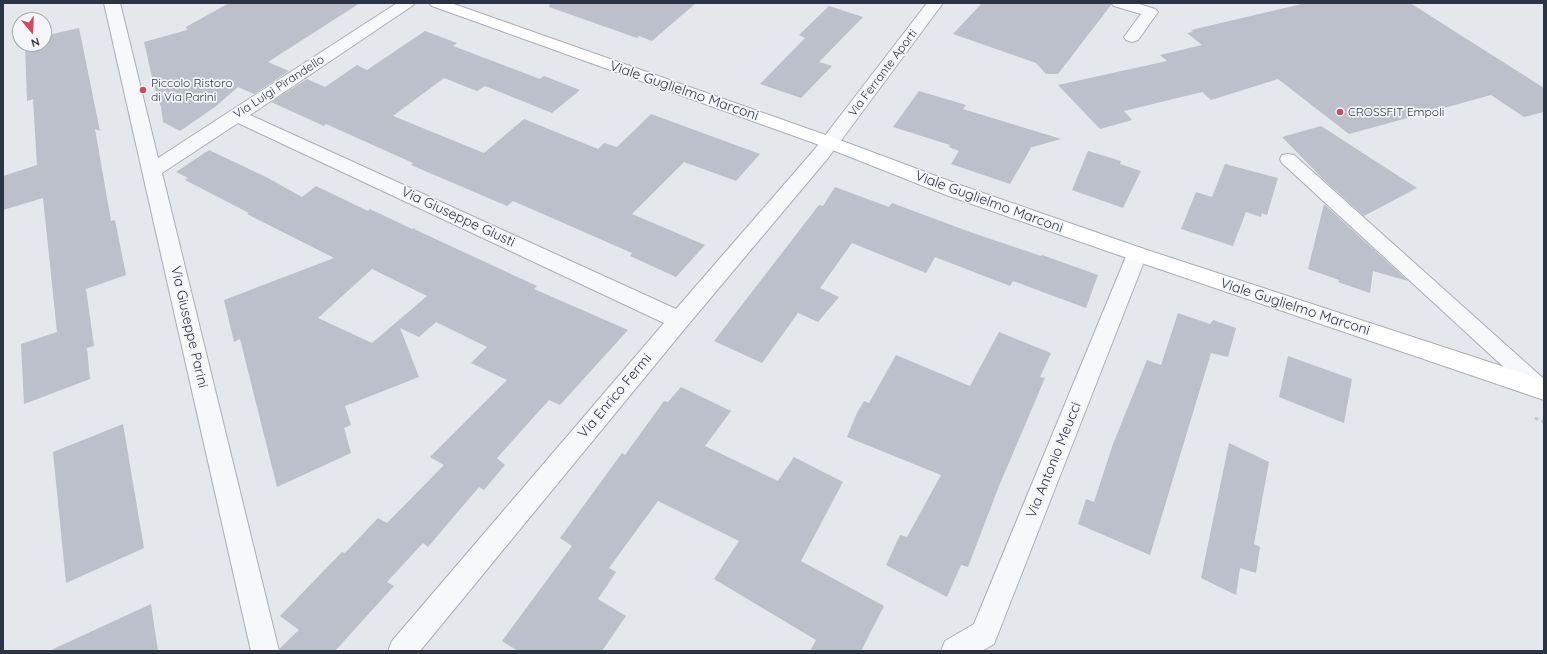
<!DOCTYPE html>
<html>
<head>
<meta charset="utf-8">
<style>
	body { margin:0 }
	#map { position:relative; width:1547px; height:654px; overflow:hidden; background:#e4e7ec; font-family:Quicksand,sans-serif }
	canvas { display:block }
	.frame { position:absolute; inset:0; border:4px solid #2b3445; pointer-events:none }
	.north { position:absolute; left:12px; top:12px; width:40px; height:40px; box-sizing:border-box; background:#f4f6f9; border:1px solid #a4a8b1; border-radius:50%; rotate:162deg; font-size:11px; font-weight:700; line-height:16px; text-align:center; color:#2b3445 }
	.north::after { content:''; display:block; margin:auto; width:14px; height:18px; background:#d1495b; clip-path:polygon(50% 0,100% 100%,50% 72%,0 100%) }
</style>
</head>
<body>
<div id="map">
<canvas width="1547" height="654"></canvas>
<div class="frame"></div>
<div class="north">N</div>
</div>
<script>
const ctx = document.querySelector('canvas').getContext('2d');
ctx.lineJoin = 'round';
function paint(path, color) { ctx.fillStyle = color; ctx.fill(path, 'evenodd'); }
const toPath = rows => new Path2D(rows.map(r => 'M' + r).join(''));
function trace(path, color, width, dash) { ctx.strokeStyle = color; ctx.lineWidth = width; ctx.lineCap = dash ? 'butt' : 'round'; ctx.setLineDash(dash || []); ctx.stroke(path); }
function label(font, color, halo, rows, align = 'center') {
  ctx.font = font + ' Quicksand,sans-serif'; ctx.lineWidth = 3.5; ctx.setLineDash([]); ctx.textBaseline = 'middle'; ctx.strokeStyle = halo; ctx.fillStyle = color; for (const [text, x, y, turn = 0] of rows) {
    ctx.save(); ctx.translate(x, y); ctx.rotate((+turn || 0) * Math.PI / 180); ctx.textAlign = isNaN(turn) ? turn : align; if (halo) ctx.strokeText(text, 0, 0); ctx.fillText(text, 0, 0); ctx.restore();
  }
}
const building = toPath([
	[229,3,360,3,268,62,289,71,254,94,238,87,215,107,180,131,163,122,161,107,154,86,144,42,187,30,186,27],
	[550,3,696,3,652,41,639,36,637,38,549,7],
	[982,3,1110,3,1111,5,1058,74,1046,74,1036,63,953,34],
	[1306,3,1410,3,1544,88,1544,112,1524,117,1491,95,1349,134,1278,79,1211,100,1202,92,1124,111,1132,120,1100,129,1058,85,1167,61,1160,55,1202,45,1187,33,1193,32,1191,30],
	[829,6,863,17,819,62,832,66,801,98,760,84,805,38,799,35],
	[79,28,100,131,95,129,111,221,115,220,126,275,86,289,94,346,87,348,90,379,24,404,21,344,57,332,43,198,3,210,3,176,37,165,33,99,27,101,25,44,44,44,44,36],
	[425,31,457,43,453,46,540,79,544,76,580,90,552,113,485,86,477,91,444,78,393,116,484,153,524,119,598,149,604,143,617,147,651,114,760,154,736,181,684,162,632,214,705,245,676,277,630,256,632,253,513,201,507,206,411,165,413,163,326,124,324,126,271,102,307,79,325,87,357,65,367,70],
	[919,91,966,105,963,109,1061,139,1029,148,1031,148,1010,184,951,164,959,151,949,147,950,145,893,127],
	[1321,126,1417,188,1364,216,1324,180,1282,137],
	[209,150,268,178,302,197,316,186,368,211,370,209,412,229,414,228,416,230,537,286,534,289,628,330,560,405,549,400,497,458,505,465,484,490,479,487,428,547,423,543,387,582,394,586,335,651,280,651,280,648,299,630,280,616,342,552,345,553,378,518,387,523,444,465,430,457,507,380,471,363,487,347,436,322,419,337,400,328,419,377,345,406,351,425,344,428,351,453,277,487,240,339,234,342,224,300,334,258,247,214,249,213,185,180,188,178,176,172],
	[372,269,427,296,372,343,318,318],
	[1088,151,1121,161,1120,164,1141,171,1123,208,1072,190],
	[1225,164,1278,178,1267,215,1262,213,1261,217,1246,212,1233,246,1181,229,1196,192,1212,197],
	[835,187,889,207,892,203,970,232,1041,256,1042,255,1098,275,1086,308,1013,281,1010,286,935,257,926,273,852,243,820,288,839,297,818,322,798,313,762,363,714,341,819,205,823,206],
	[1324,204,1408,281,1373,271,1370,293,1338,282,1339,280,1308,269],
	[1178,313,1210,324,1213,320,1236,328,1228,357,1211,353,1150,555,1078,524,1086,499,1094,502,1113,444,1147,360,1161,365],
	[999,332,1051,353,1040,377,1045,378,999,486,968,567,961,565,947,597,886,565,900,535,907,537,941,475,847,437,857,413,864,401,869,403,896,355,970,386],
	[1288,356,1352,379,1344,423,1279,397],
	[681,387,731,411,705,446,778,481,794,457,843,482,801,561,884,606,861,651,810,651,816,640,714,579,739,541,658,501,609,568,616,572,598,599,626,616,602,651,518,651,502,641,572,546,560,538,622,453,625,455,664,401,668,402],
	[123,424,144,548,66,583,53,452],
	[1229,443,1269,462,1254,544,1260,547,1256,573,1240,568,1236,595,1201,578],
	[151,604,158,651,49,651]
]);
const path = toPath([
	[1535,418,1544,422]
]);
const lane = toPath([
	[1288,154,1294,155,1544,379,1544,396,1541,397,1534,395,1282,163,1280,159,1282,155,1288,154]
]);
const street = toPath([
	[104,3,120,3,158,158,397,3,415,3,412,6,250,115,676,309,814,150,927,3,943,3,828,158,687,326,420,651,388,651,392,641,664,323,238,123,162,173,279,651,251,651,104,3],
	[1111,3,1136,3,1155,9,1158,12,1138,40,1132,42,1126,40,1124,37,1141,14,1114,6,1111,3],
	[1137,247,1144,249,1147,254,994,644,982,651,941,651,945,641,974,624,1127,254,1130,249,1137,247]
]);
const secondary = toPath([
	[429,3,451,3,837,139,960,185,1144,249,1544,380,1544,400,1130,259,946,195,825,147,432,6,429,3]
]);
const markers = [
	[143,90,4,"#d1495b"],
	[1340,112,4,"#d1495b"]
];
const farStreetnames = [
	["Via Ferrante Aporti",883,73,-53],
	["Via Luigi Pirandello",279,87,-33]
];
const farPoinames = [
	["Piccolo Ristoro",151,83],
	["di Via Parini",151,97],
	["CROSSFIT Empoli",1348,112]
];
const streetNames = [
	["Viale Guglielmo Marconi",684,91,19],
	["Viale Guglielmo Marconi",989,202,20],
	["Via Giuseppe Giusti",458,217,25],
	["Viale Guglielmo Marconi",1295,307,18],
	["Via Giuseppe Parini",189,327,77],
	["Via Enrico Fermi",615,396,-50],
	["Via Antonio Meucci",1054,460,-68]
];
paint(building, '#bbc0ca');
trace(lane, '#a9aeb7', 2);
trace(street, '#a9aeb7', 2);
trace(secondary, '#a9aeb7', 2);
trace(path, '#c2c5cb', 3, [3.5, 3.5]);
paint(lane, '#f7f8fa');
paint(street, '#f7f8fa');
paint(secondary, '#fff');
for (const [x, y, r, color] of markers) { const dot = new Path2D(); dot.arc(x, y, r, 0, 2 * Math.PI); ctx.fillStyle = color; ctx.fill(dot); trace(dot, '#f4f6f9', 1.5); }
label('12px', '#2b3445', '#f4f6f9', farStreetnames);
label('12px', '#2b3445', '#f4f6f9', farPoinames, 'left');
label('14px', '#2b3445', '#f4f6f9', streetNames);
</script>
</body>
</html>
